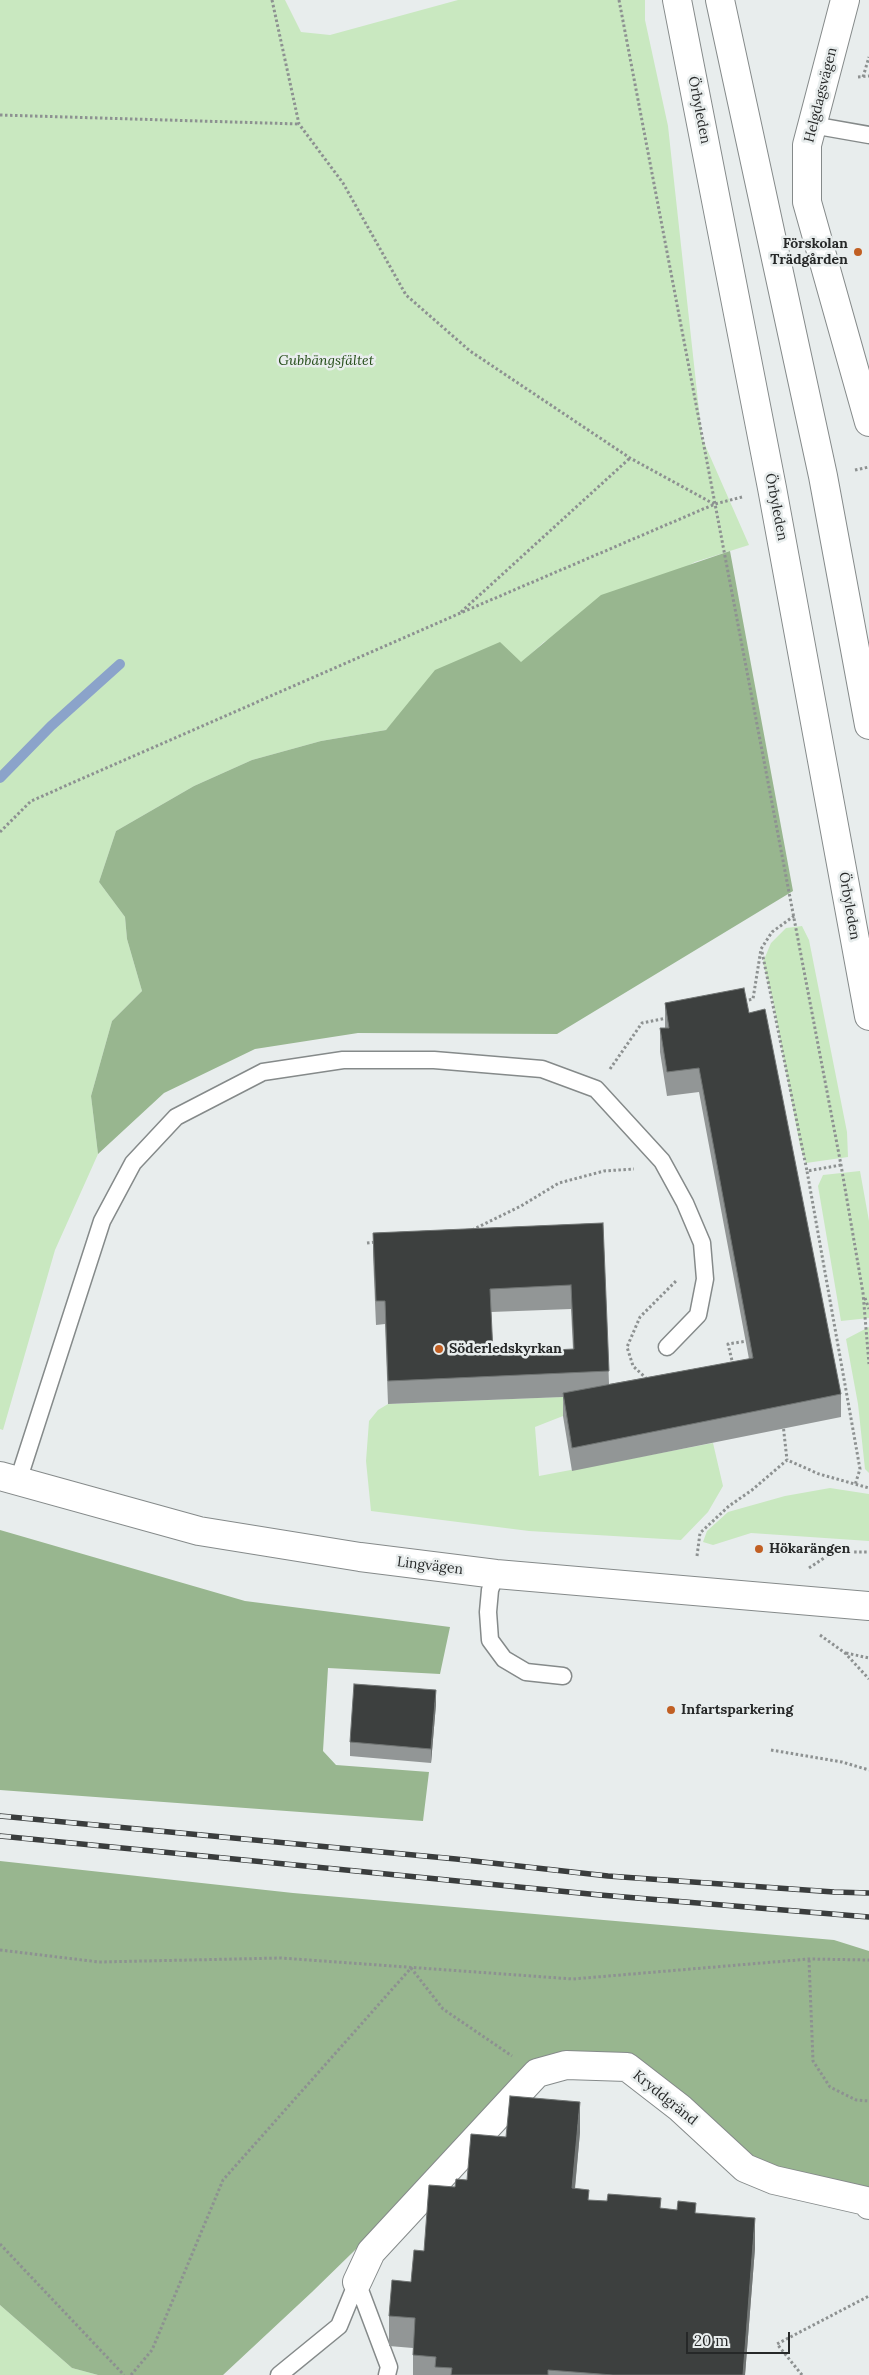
<!DOCTYPE html>
<html>
<head>
<meta charset="utf-8">
<style>
	body { margin:0 }
	#map { position:relative; width:869px; height:2375px; overflow:hidden; background:#e8eded; font-family:Lora,serif }
	canvas { display:block }
	.scale { position:absolute; left:686px; top:2332px; width:104px; height:22px; box-sizing:border-box; border:2px solid #262828; border-top:0; padding-left:6px; font-size:15px; line-height:18px; white-space:nowrap; color:#262828; -webkit-text-stroke:4px #e8eded; paint-order:stroke }
</style>
</head>
<body>
<div id="map">
<canvas width="869" height="2375"></canvas>
<div class="scale">20 m</div>
</div>
<script>
const ctx = document.querySelector('canvas').getContext('2d');
ctx.lineJoin = 'round';
function paint(path, color) { ctx.fillStyle = color; ctx.fill(path, 'evenodd'); }
const toPath = rows => new Path2D(rows.map(r => 'M' + r).join(''));
function trace(path, color, width, dash) { ctx.strokeStyle = color; ctx.lineWidth = width; ctx.lineCap = dash ? 'butt' : 'round'; ctx.setLineDash(dash || []); ctx.stroke(path); }
function label(font, color, halo, rows, align = 'center') {
  ctx.font = font + ' Lora,serif'; ctx.lineWidth = 5; ctx.setLineDash([]); ctx.textBaseline = 'middle'; ctx.strokeStyle = halo; ctx.fillStyle = color; for (const [text, x, y, turn = 0] of rows) {
    ctx.save(); ctx.translate(x, y); ctx.rotate((+turn || 0) * Math.PI / 180); ctx.textAlign = isNaN(turn) ? turn : align; if (halo) ctx.strokeText(text, 0, 0); ctx.fillText(text, 0, 0); ctx.restore();
  }
}
const green = toPath([
	[0,0,285,0,301,32,330,35,458,0,645,0,645,20,668,126,702,438,749,545,695,562,544,642,521,663,406,708,386,730,321,741,252,760,194,786,116,831,99,882,125,917,127,939,142,991,112,1021,91,1096,98,1154,55,1250,3,1430,0,1429],
	[802,926,809,940,847,1132,848,1157,806,1163,800,1146,773,1001,763,962,771,943,786,928],
	[860,1171,869,1221,869,1318,841,1321,818,1186,823,1175],
	[869,1327,869,1473,865,1469,858,1404,846,1339],
	[586,1396,591,1411,563,1416,535,1427,539,1476,713,1443,723,1486,708,1512,681,1540,529,1531,371,1511,366,1461,369,1421,378,1410,388,1404],
	[830,1488,869,1494,869,1541,751,1533,713,1545,703,1542,707,1531,728,1512,785,1496],
	[0,2305,72,2368,98,2375,0,2375]
]);
const forest = toPath([
	[730,551,793,891,557,1034,358,1033,255,1049,164,1093,98,1154,91,1096,112,1021,142,991,127,939,125,917,99,882,116,831,194,786,252,760,321,741,386,730,435,670,500,642,521,662,601,595],
	[0,1530,245,1601,450,1627,440,1674,328,1668,323,1751,336,1765,429,1772,423,1821,0,1790],
	[0,1861,293,1893,834,1940,869,1951,869,2193,771,2170,722,2138,655,2077,551,2059,312,2292,223,2375,98,2375,72,2368,0,2305]
]);
const stream = toPath([
	[0,778,51,726,120,664]
]);
const path = toPath([
	[272,0,299,124,343,183,406,295,470,351,630,458,714,504],
	[619,0,841,1165,863,1293,869,1364],
	[858,77,869,76],
	[863,77,869,57],
	[0,115,299,124],
	[855,470,869,467],
	[461,612,630,458],
	[0,832,31,801,458,614,715,504,742,497],
	[762,952,807,1171],
	[744,1001,753,999,761,949,772,932,794,916],
	[610,1069,642,1023,667,1018],
	[841,1165,807,1171,860,1469,855,1485],
	[472,1230,521,1206,559,1183,604,1171,634,1169],
	[367,1243,376,1242],
	[865,1298,869,1309],
	[733,1365,728,1344,747,1341],
	[647,1379,633,1366,627,1347,640,1317,677,1280],
	[783,1424,787,1460],
	[697,1556,700,1533,729,1506,752,1490,787,1460,819,1474,869,1488],
	[809,1568,833,1552,869,1552],
	[820,1635,845,1653,869,1679],
	[846,1653,869,1658],
	[771,1750,842,1762,869,1770],
	[0,1950,99,1962,281,1958,573,1979,809,1959,869,1960],
	[809,1960,813,2061,830,2087,856,2100,869,2101],
	[0,2244,124,2375],
	[131,2375,152,2350,223,2180,411,1968,443,2009,512,2056],
	[802,2375,777,2344,869,2296]
]);
const lane = toPath([
	[812,125,869,135],
	[18,1481,102,1221,133,1163,176,1117,263,1072,343,1060,434,1060,542,1069,596,1089,662,1161,685,1203,702,1243,705,1279,698,1315,667,1347],
	[496,1574,490,1590,488,1612,490,1640,504,1659,526,1672,563,1676],
	[357,2282,389,2367,387,2375],
	[279,2375,339,2326,357,2282]
]);
const street = toPath([
	[845,0,807,145,807,202,869,422],
	[0,1476,199,1531,360,1557,496,1574,869,1606],
	[357,2282,371,2252,522,2089,537,2073,566,2065,627,2067,680,2108,745,2168,774,2180,866,2201,869,2205]
]);
const secondary = toPath([
	[677,0,772,488,869,1016],
	[720,0,823,476,869,725]
]);
const rail = toPath([
	[0,1816,456,1859,608,1876,834,1892,869,1893],
	[0,1836,600,1895,869,1917]
]);
const wall = toPath([
	[665,1003,749,1013,841,1394,841,1417,572,1471,563,1416,563,1397,388,1404,385,1324,376,1325,373,1256,373,1233,603,1223,609,1384,749,1359,699,1092,667,1096,660,1052,660,1028,665,1028],
	[571,1309,573,1350,493,1353,491,1312],
	[436,1704,431,1763,350,1756,350,1742],
	[580,2132,575,2189,589,2200,696,2213,755,2248,745,2375,413,2375,413,2348,389,2346,389,2316,411,2282,424,2251,455,2187,467,2180,506,2137]
]);
const shadedWall = toPath([
	[436,1690,436,1704,431,1763,431,1749],
	[580,2102,580,2132,572,2218,572,2188],
	[755,2218,755,2248,745,2375,743,2375]
]);
const building = toPath([
	[744,988,749,1013,765,1009,841,1394,572,1448,563,1393,753,1358,699,1068,667,1072,660,1028,669,1028,665,1003,744,988],
	[603,1223,609,1371,388,1381,385,1301,376,1301,373,1233,603,1223],
	[571,1285,574,1349,493,1353,490,1289,571,1285],
	[354,1684,436,1690,431,1749,350,1742,354,1684],
	[510,2096,580,2102,572,2188,589,2190,588,2200,607,2201,608,2194,661,2198,660,2208,677,2210,678,2201,696,2203,695,2213,755,2218,743,2375,613,2375,548,2370,548,2375,451,2375,452,2368,435,2367,436,2357,413,2355,415,2318,389,2316,392,2280,411,2282,414,2250,424,2251,429,2185,455,2187,456,2179,467,2180,471,2134,506,2137,510,2096]
]);
const markers = [
	[858,252,5,"#c15f23"],
	[439,1349,5,"#c15f23"],
	[759,1549,5,"#c15f23"],
	[671,1710,5,"#c15f23"]
];
const streetNames = [
	["Helgdagsvägen",821,95,-76],
	["Örbyleden",699,110,79],
	["Örbyleden",776,507,79],
	["Örbyleden",849,906,80],
	["Lingvägen",430,1566,7],
	["Kryddgränd",665,2098,39]
];
const poiNames = [
	["Förskolan",848,244,"right"],
	["Trädgården",848,260,"right"],
	["Söderledskyrkan",449,1349],
	["Hökarängen",769,1549],
	["Infartsparkering",681,1710]
];
const parkNames = [
	["Gubbängsfältet",326,361]
];
paint(green, '#c9e8c0');
paint(forest, '#98b68f');
trace(stream, '#8ba3ca', 10);
trace(lane, '#858a8a', 19);
trace(street, '#858a8a', 30);
trace(secondary, '#858a8a', 30);
trace(path, '#8d9191', 3, [2.5, 2.5]);
trace(lane, '#fff', 16);
trace(street, '#fff', 28);
trace(secondary, '#fff', 28);
trace(rail, '#3a3d3d', 5.5);
trace(rail, '#e8eded', 4, [11]);
paint(wall, '#929696');
paint(shadedWall, '#707473');
paint(building, '#3d403f');
trace(building, '#707473', 1);
for (const [x, y, r, color] of markers) { const dot = new Path2D(); dot.arc(x, y, r, 0, 2 * Math.PI); ctx.fillStyle = color; ctx.fill(dot); trace(dot, '#e8eded', 2); }
label('14px', '#262828', '#e8eded', streetNames);
label('bold 14px', '#262828', '#e8eded', poiNames, 'left');
label('italic 14px', '#234c17', '#e8eded', parkNames);
</script>
</body>
</html>
